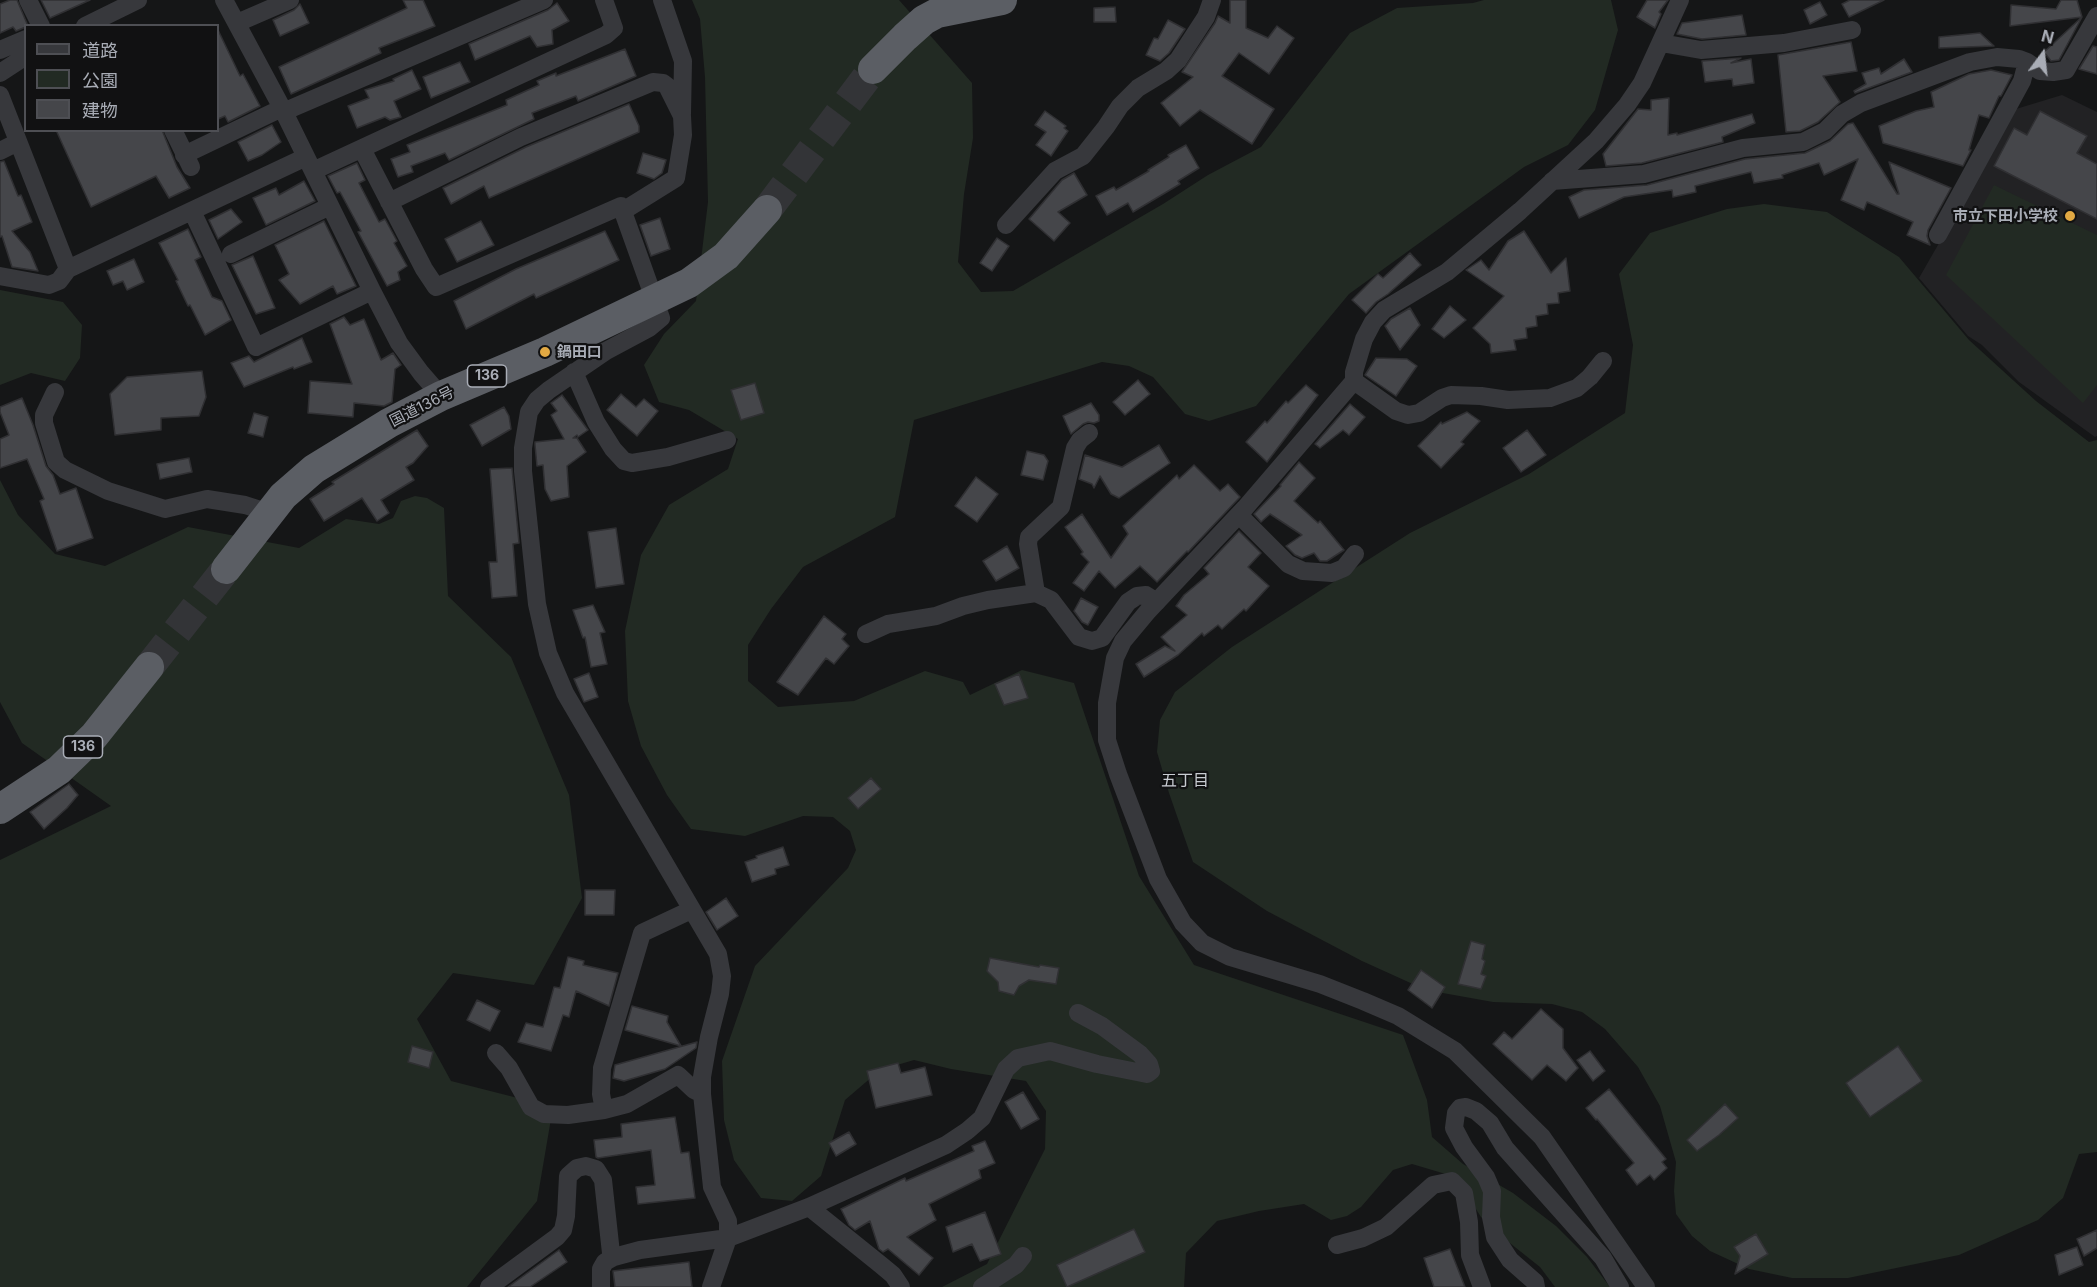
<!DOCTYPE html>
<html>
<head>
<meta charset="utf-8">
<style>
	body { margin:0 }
	#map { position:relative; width:2097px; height:1287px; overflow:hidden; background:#151617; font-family:Inter,"Noto Sans JP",sans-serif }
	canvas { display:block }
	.legend { position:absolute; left:24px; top:24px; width:195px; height:108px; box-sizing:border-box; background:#111112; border:2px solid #4e4f54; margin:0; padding:8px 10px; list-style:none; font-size:18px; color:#a9adb6 }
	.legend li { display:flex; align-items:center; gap:12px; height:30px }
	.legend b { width:30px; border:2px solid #4e4f54 }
	.north { position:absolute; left:2013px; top:24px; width:60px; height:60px; -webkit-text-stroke:4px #111112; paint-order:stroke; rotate:15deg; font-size:16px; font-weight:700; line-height:24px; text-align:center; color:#a9adb6 }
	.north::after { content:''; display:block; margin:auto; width:21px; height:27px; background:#a9adb6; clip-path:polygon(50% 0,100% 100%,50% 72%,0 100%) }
</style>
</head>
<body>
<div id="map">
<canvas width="2097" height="1287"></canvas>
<ul class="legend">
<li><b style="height:8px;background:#37383c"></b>道路</li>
<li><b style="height:16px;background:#222a23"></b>公園</li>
<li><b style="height:16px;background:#45464a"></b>建物</li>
</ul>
<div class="north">N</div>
</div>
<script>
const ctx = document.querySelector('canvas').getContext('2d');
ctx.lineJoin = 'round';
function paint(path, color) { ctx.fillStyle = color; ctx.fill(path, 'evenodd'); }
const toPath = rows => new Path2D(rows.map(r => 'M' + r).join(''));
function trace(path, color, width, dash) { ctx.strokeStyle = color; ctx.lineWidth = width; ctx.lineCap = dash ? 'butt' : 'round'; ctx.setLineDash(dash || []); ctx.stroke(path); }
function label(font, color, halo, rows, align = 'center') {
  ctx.font = font + ' Inter,"Noto Sans JP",sans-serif'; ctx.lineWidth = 4.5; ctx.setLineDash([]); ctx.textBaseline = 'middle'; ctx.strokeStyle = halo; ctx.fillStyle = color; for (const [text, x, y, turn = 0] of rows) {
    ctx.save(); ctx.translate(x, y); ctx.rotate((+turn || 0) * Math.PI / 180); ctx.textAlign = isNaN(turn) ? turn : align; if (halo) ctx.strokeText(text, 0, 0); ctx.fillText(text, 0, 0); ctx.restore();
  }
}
const built = toPath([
	[2062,95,2097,112,2097,436,2095,437,2019,382,1982,345,1968,336,1919,278,2016,109]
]);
const green = toPath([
	[692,0,899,0,972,83,973,138,964,194,958,262,981,292,1013,291,1163,204,1208,175,1261,147,1350,33,1397,8,1473,3,1484,0,1611,0,1618,30,1595,110,1568,145,1524,167,1349,294,1256,406,1209,421,1185,414,1153,377,1129,366,1102,362,914,420,895,517,803,567,771,609,748,645,748,681,778,707,854,701,925,671,963,682,970,695,1022,670,1074,683,1139,876,1194,965,1403,1035,1427,1100,1432,1137,1463,1164,1513,1193,1556,1226,1587,1257,1610,1287,1555,1287,1540,1267,1501,1236,1481,1217,1461,1186,1449,1175,1412,1164,1393,1170,1361,1207,1347,1216,1331,1220,1304,1204,1259,1211,1217,1221,1186,1253,1184,1287,942,1287,987,1264,1045,1149,1046,1111,1026,1081,951,1069,914,1060,880,1070,845,1100,821,1176,792,1201,761,1198,734,1160,724,1120,722,1061,755,966,848,868,856,850,850,831,833,817,803,816,745,836,691,829,667,795,641,746,628,701,625,631,641,555,669,505,728,469,738,439,689,410,659,402,644,365,664,334,696,301,708,202,705,77,700,19],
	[1994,185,2097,235,2097,385,2083,403,1946,275],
	[1764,204,1827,212,1899,257,1969,340,2036,401,2089,442,2097,440,2097,1152,2079,1154,2063,1198,2038,1220,1959,1255,1848,1278,1792,1278,1749,1269,1710,1251,1692,1236,1676,1214,1674,1191,1676,1162,1660,1106,1638,1067,1605,1029,1582,1012,1552,1004,1493,1002,1426,990,1362,961,1267,911,1193,862,1169,793,1157,752,1160,720,1175,692,1232,647,1410,533,1529,474,1625,413,1633,345,1619,274,1650,233,1727,209],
	[0,290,63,302,82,325,80,358,65,381,31,373,0,385],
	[0,480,18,515,55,554,105,566,188,527,299,548,346,519,379,524,393,518,401,501,415,496,427,498,444,508,448,596,511,657,569,795,582,898,534,985,453,973,417,1019,451,1081,553,1107,537,1201,467,1287,0,1287,0,860,111,806,22,743,0,702]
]);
const building = toPath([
	[10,0,17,0,28,26,16,31,13,27,0,33,0,4,10,0],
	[41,0,90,0,50,18,41,0],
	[403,0,423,0,435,26,379,48,381,53,291,94,279,67,407,8,403,0],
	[1230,0,1246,0,1246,28,1268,38,1277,26,1294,38,1269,74,1239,53,1222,76,1274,109,1252,144,1200,110,1180,126,1161,103,1193,77,1182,72,1215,23,1218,16,1230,23,1230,0],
	[1647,0,1668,0,1659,12,1661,14,1655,28,1637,17,1647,0],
	[1850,0,1884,0,1849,17,1842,4,1850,0],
	[2061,0,2077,0,2082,17,2010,26,2011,5,2056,9,2061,0],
	[1820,2,1827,15,1810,24,1804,10,1820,2],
	[557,3,569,21,552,30,553,44,537,47,530,36,475,60,469,44,548,10,557,3],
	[300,4,309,23,280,36,273,20,294,10,300,4],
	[1115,7,1116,22,1094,22,1094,8,1115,7],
	[1742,15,1746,35,1702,39,1677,34,1682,23,1742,15],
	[2082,17,2059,60,2051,61,2044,52,2082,17],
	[1168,20,1185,29,1169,53,1160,61,1146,55,1154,38,1158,39,1168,20],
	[218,30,240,76,243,74,260,106,228,122,225,116,218,119,218,30],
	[1980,33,1994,46,1939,48,1939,37,1980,33],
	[1851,42,1857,71,1823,76,1840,102,1818,122,1800,131,1786,132,1778,55,1851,42],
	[2093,46,2097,47,2097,74,2079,69,2093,46],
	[625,49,636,76,578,101,576,96,532,113,534,119,449,160,445,153,411,166,413,172,398,177,391,159,410,152,407,145,507,105,506,100,539,85,537,81,556,73,556,76,625,49],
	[1741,58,1731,63,1751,59,1754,83,1733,86,1732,79,1705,82,1702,61,1741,58],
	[1904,59,1912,72,1855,93,1854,91,1866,84,1862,73,1879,68,1881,74,1904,59],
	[460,62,470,82,431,98,423,77,460,62],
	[412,70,421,89,394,101,401,117,390,120,385,117,357,128,348,106,369,98,365,90,394,81,393,79,412,70],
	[1991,70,2012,75,2011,77,2001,96,1999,96,1989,118,1979,115,1969,150,1971,150,1963,166,1883,143,1879,126,1916,111,1934,107,1931,92,1969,74,1991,70],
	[1669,98,1668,135,1677,133,1677,135,1752,114,1755,123,1722,137,1723,142,1642,163,1606,166,1603,154,1638,109,1651,110,1651,100,1669,98],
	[629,104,639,126,639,132,489,198,484,186,451,204,443,188,526,147,629,104],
	[1045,111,1066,126,1064,128,1068,131,1051,156,1036,145,1046,132,1035,125,1045,111],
	[2040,111,2087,136,2077,153,2097,164,2097,219,1994,166,2014,128,2027,135,2040,111],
	[1853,123,1897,194,1899,194,1889,162,1951,188,1928,230,1927,236,1930,245,1907,235,1913,222,1867,202,1864,210,1841,200,1858,159,1824,175,1819,163,1782,175,1783,178,1754,183,1751,172,1695,186,1696,192,1673,197,1672,190,1624,197,1579,218,1569,197,1584,190,1647,185,1745,159,1805,153,1830,141,1848,124,1853,123],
	[272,125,281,142,262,155,248,161,238,142,272,125],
	[56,130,162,130,177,167,190,188,169,198,156,176,91,207,56,130],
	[1186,145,1199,168,1178,181,1180,184,1133,212,1128,203,1107,215,1096,196,1114,187,1116,190,1149,171,1148,170,1169,157,1168,155,1186,145],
	[643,153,666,160,662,173,654,179,637,173,643,153],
	[4,161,18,196,21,195,32,222,12,231,30,252,38,271,12,267,2,236,0,237,0,162,4,161],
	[357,163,365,180,359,183,379,222,385,219,397,241,394,243,407,266,398,272,400,280,387,286,358,232,361,231,340,192,337,193,328,176,357,163],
	[1074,173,1087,195,1058,212,1070,223,1054,241,1029,219,1062,180,1074,173],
	[304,181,315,201,266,225,253,198,276,188,279,195,304,181],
	[231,209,242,222,218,239,209,220,231,209],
	[660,218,670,249,651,256,640,225,660,218],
	[324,221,356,286,337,294,333,286,300,304,279,280,289,274,275,245,324,221],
	[481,221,494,245,457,262,445,239,481,221],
	[188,229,201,257,195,260,212,297,222,301,231,320,205,335,190,305,188,306,176,281,178,280,159,243,188,229],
	[605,231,619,260,536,298,534,294,466,329,454,301,516,269,605,231],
	[1524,231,1551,273,1566,258,1570,291,1558,293,1559,303,1547,304,1548,314,1536,316,1537,326,1526,328,1527,338,1514,340,1516,350,1491,353,1490,344,1473,328,1504,296,1466,270,1481,260,1489,270,1508,241,1524,231],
	[997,238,1009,246,992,271,980,263,997,238],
	[1410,253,1421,265,1388,294,1376,302,1366,313,1352,300,1378,274,1383,278,1410,253],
	[253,256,275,308,256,314,232,265,253,256],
	[134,259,144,282,127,290,123,281,113,285,107,271,134,259],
	[1450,306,1466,320,1444,338,1432,329,1450,306],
	[1410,308,1420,325,1400,350,1385,326,1391,319,1410,308],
	[344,317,350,325,364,319,381,360,393,353,401,365,395,369,392,402,384,406,354,403,353,417,308,413,310,381,352,384,330,324,344,317],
	[302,338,312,362,294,369,293,367,244,387,231,363,249,356,254,362,302,338],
	[1376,358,1407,359,1417,366,1396,396,1365,375,1376,358],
	[202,371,206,397,199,416,161,418,161,430,115,435,110,394,127,377,202,371],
	[1138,380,1150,394,1125,415,1113,402,1138,380],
	[755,383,764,413,741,420,731,390,755,383],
	[1306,385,1318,395,1267,462,1246,442,1265,421,1267,423,1286,401,1288,403,1306,385],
	[621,394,636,407,644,399,658,411,637,436,607,410,621,394],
	[562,395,588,430,578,437,577,435,573,438,577,438,586,452,567,466,569,497,551,501,545,489,543,465,537,466,535,445,535,442,564,439,551,415,557,411,551,403,562,395],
	[22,398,33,425,46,466,53,475,60,494,76,488,93,538,57,551,40,501,44,499,27,459,0,468,0,439,9,435,0,412,0,407,22,398],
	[1091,403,1099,415,1099,421,1094,423,1088,422,1083,424,1071,434,1063,416,1091,403],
	[1350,404,1365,417,1349,435,1343,430,1320,448,1315,444,1350,404],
	[504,407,509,416,511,429,482,446,470,425,504,407],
	[1467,412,1480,421,1461,442,1464,444,1441,468,1418,446,1441,422,1442,424,1467,412],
	[254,413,268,417,263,437,248,433,254,413],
	[417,430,428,446,413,463,406,467,414,480,381,500,389,513,377,521,362,498,324,521,310,499,334,484,332,482,417,430],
	[1527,430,1546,455,1521,472,1503,448,1527,430],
	[1159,445,1170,463,1119,498,1111,494,1100,476,1094,488,1092,484,1079,479,1085,455,1122,467,1159,445],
	[1027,451,1044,455,1048,461,1043,480,1021,475,1027,451],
	[189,458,192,472,160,479,157,464,189,458],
	[1299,462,1315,478,1294,501,1318,523,1320,521,1344,550,1327,561,1320,561,1314,553,1302,558,1295,555,1286,546,1302,535,1270,514,1261,522,1254,514,1281,486,1280,485,1299,462],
	[1194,465,1220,491,1228,484,1240,497,1188,552,1187,551,1157,582,1140,566,1115,588,1099,571,1084,591,1073,583,1089,562,1081,554,1083,552,1065,527,1082,514,1111,558,1128,534,1123,526,1177,475,1179,479,1194,465],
	[512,468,519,543,513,544,517,596,492,598,489,562,497,562,490,469,512,468],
	[976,477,998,494,977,522,955,506,976,477],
	[616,528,624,584,596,588,588,532,616,528],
	[1239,531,1261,553,1248,567,1269,586,1246,611,1244,609,1222,629,1218,625,1204,636,1202,633,1178,655,1144,677,1136,664,1165,646,1175,651,1161,637,1187,615,1176,606,1184,595,1209,574,1204,568,1239,531],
	[1007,546,1019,568,996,581,983,561,1007,546],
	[1081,598,1098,607,1088,625,1082,622,1074,611,1081,598],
	[593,605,605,632,600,633,607,664,591,667,585,637,583,638,573,610,593,605],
	[824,616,846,634,842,639,849,646,834,664,826,658,798,695,777,682,824,616],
	[589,673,598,697,584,702,574,679,589,673],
	[1019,674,1028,698,1004,705,995,684,1019,674],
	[871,778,881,789,858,809,848,798,871,778],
	[69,784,78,795,67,808,44,829,30,812,69,784],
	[783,847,789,865,775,869,776,874,752,882,745,862,757,858,756,856,783,847],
	[585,890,615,890,614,915,585,915,585,890],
	[726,898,738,916,717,930,706,912,726,898],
	[1471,941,1485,945,1482,959,1485,961,1481,974,1486,976,1481,989,1458,984,1471,941],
	[568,957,584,961,583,965,618,973,609,1006,576,991,569,1017,563,1015,551,1051,518,1042,526,1023,543,1027,554,987,560,988,568,957],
	[990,958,1039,967,1040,965,1059,968,1056,984,1029,980,1019,986,1014,995,999,991,998,982,987,971,990,958],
	[1421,970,1445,987,1432,1008,1408,990,1421,970],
	[477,1000,500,1011,490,1031,467,1020,477,1000],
	[632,1006,668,1016,667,1022,681,1046,625,1030,632,1006],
	[1541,1009,1563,1029,1563,1048,1578,1068,1566,1081,1547,1065,1532,1080,1493,1044,1504,1032,1512,1039,1541,1009],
	[697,1042,696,1048,665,1069,624,1081,613,1078,615,1065,697,1042],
	[412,1046,433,1052,429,1068,408,1062,412,1046],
	[1898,1046,1922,1081,1870,1117,1846,1083,1898,1046],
	[1590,1051,1605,1071,1593,1081,1577,1060,1590,1051],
	[898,1063,901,1073,925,1067,932,1095,876,1108,867,1071,898,1063],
	[1609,1089,1666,1159,1662,1162,1667,1168,1654,1180,1650,1175,1637,1185,1626,1170,1634,1163,1597,1119,1596,1120,1586,1108,1609,1089],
	[1023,1092,1039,1119,1021,1129,1005,1102,1023,1092],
	[1725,1104,1738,1118,1719,1135,1697,1151,1687,1140,1725,1104],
	[675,1117,681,1153,689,1152,695,1198,638,1204,636,1187,655,1185,651,1150,598,1158,596,1157,594,1140,622,1137,621,1124,675,1117],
	[849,1132,856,1144,836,1156,829,1143,849,1132],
	[985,1141,995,1163,979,1170,981,1178,929,1204,936,1220,907,1237,933,1258,919,1275,888,1249,883,1252,879,1249,870,1221,855,1230,849,1225,841,1209,905,1178,906,1181,974,1151,972,1146,985,1141],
	[985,1212,1001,1254,980,1261,972,1244,953,1252,946,1227,985,1212],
	[1134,1229,1145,1252,1067,1287,1057,1265,1134,1229],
	[2097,1230,2097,1248,2084,1256,2077,1239,2097,1230],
	[1756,1234,1768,1254,1735,1274,1740,1256,1734,1247,1756,1234],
	[2077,1247,2083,1265,2059,1275,2055,1255,2077,1247],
	[1450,1249,1465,1287,1434,1287,1424,1258,1450,1249],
	[559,1250,567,1262,530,1287,508,1287,559,1250],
	[689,1262,692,1287,615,1287,613,1271,689,1262]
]);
const trunkTunnel = toPath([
	[767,210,873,69],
	[149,667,226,569]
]);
const minor = toPath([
	[28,0,41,26],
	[224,0,282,108,372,291,399,343,421,373,441,396],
	[662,0,683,61,682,114],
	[237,23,290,0],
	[85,26,138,0],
	[1661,43,1701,50,1784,43,1852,30],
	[0,50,26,39],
	[0,73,26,56],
	[0,95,68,269],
	[283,112,544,0],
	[173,130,191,167],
	[362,149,424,269,436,287,621,206,661,318,649,328,606,351,549,390,537,400,529,412,523,448,523,471,537,604,548,653,565,693,718,954,722,976,720,994,709,1037,702,1077,702,1094,712,1187,728,1221,728,1238,711,1287],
	[0,151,18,142],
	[184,155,282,108],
	[313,171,606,35,614,28,604,0],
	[1552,181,1644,174,1743,148,1803,142,1825,131,1842,114,1861,103,1970,62,1997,57,2019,59,2027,62,2040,71,2053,72,2066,70,2097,16],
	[389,202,521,137,653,82,663,83,667,86,682,116,683,135,676,178,623,211],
	[192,211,256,347,372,291],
	[1006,225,1055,171,1083,156,1106,127,1120,106,1138,88,1166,71,1178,60,1206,17,1212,0],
	[1938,235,2022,81,2027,62],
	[231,254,330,206],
	[0,276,49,285,59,281,68,269,306,157],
	[574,372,596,422,613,449,624,461,632,463,668,457,727,440],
	[1354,381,1396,411,1408,415,1419,413,1442,398,1451,395,1481,396,1508,400,1550,398,1577,388,1590,377,1603,361],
	[55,392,44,415,44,423,56,462,65,470,108,491,165,509,207,499,245,505,270,513],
	[1239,515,1288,564,1303,571,1332,573,1344,568,1355,554],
	[1036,593,1028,544,1029,537,1061,507,1075,448,1080,440,1089,433],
	[866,634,888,624,936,616,963,606,988,600,1036,593,1051,600,1079,637,1092,641,1102,638,1128,602,1137,596,1146,595,1157,602],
	[496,1053,509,1068,531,1107,544,1114,568,1115,604,1110,627,1104,678,1075,694,1090,702,1094],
	[604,1110,601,1094,602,1068,642,933,691,910],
	[809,1207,881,1265,893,1275,901,1287],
	[1337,1245,1363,1238,1386,1227,1433,1185,1452,1181,1464,1193,1469,1222,1470,1255,1482,1287],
	[489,1287,557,1237,563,1230,566,1216,568,1176,577,1168,586,1166,596,1169,603,1180,611,1253,614,1257],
	[601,1287,601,1269,605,1262,614,1257,640,1250,728,1238,809,1207,946,1145,967,1131,982,1118,1006,1069,1018,1058,1050,1051,1097,1064,1147,1074,1151,1071,1149,1064,1140,1054,1102,1026,1078,1013],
	[982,1287,1016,1265,1023,1256],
	[1536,1287,1535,1282,1510,1260,1495,1237,1491,1217,1492,1191,1486,1177,1464,1147,1454,1128,1456,1113,1460,1108,1466,1107,1476,1111,1490,1123,1505,1148,1603,1258,1620,1287],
	[1646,1287,1542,1137,1455,1051,1398,1016,1363,1001,1320,984,1230,957,1202,943,1183,923,1158,879,1118,774,1107,740,1107,703,1115,658,1123,641,1148,611,1245,508,1354,381,1354,372,1364,339,1373,322,1384,310,1447,272,1520,211,1596,141,1627,105,1642,83,1680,0]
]);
const trunk = toPath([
	[873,69,905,37,924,20,937,13,1002,0],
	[226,569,283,496,314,469,389,423,441,396,545,352,689,283,726,256,767,210],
	[0,809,59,770,94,736,149,667]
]);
const markers = [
	[2070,216,6,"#e2a943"],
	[545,352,6,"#e2a943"]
];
const shields = [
	[487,376,39],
	[83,747,39]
];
const shieldNames = [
	["136",487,376],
	["136",83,747]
];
const poiNames = [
	["市立下田小学校",2058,216],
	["鍋田口",557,352,"left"]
];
const streetNames = [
	["国道136号",422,407,-27]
];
const neighbourhoodNames = [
	["五丁目",1185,781]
];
paint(built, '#222224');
paint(green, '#222a23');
paint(building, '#45464a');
trace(building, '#303033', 1.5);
trace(trunkTunnel, '#333437', 30, [30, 15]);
trace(minor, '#37383c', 18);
trace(trunk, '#5b5e64', 30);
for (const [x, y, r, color] of markers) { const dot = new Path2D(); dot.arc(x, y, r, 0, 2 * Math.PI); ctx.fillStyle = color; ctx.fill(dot); trace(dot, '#111112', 2); }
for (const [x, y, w] of shields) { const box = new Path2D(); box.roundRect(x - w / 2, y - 11, w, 22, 4.5); ctx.fillStyle = '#111112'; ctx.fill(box); trace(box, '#a9adb6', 1.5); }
label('bold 14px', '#a9adb6', null, shieldNames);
label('bold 15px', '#a9adb6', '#111112', poiNames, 'right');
label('15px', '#a9adb6', '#111112', streetNames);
label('16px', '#c9ccd2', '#111112', neighbourhoodNames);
</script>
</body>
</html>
